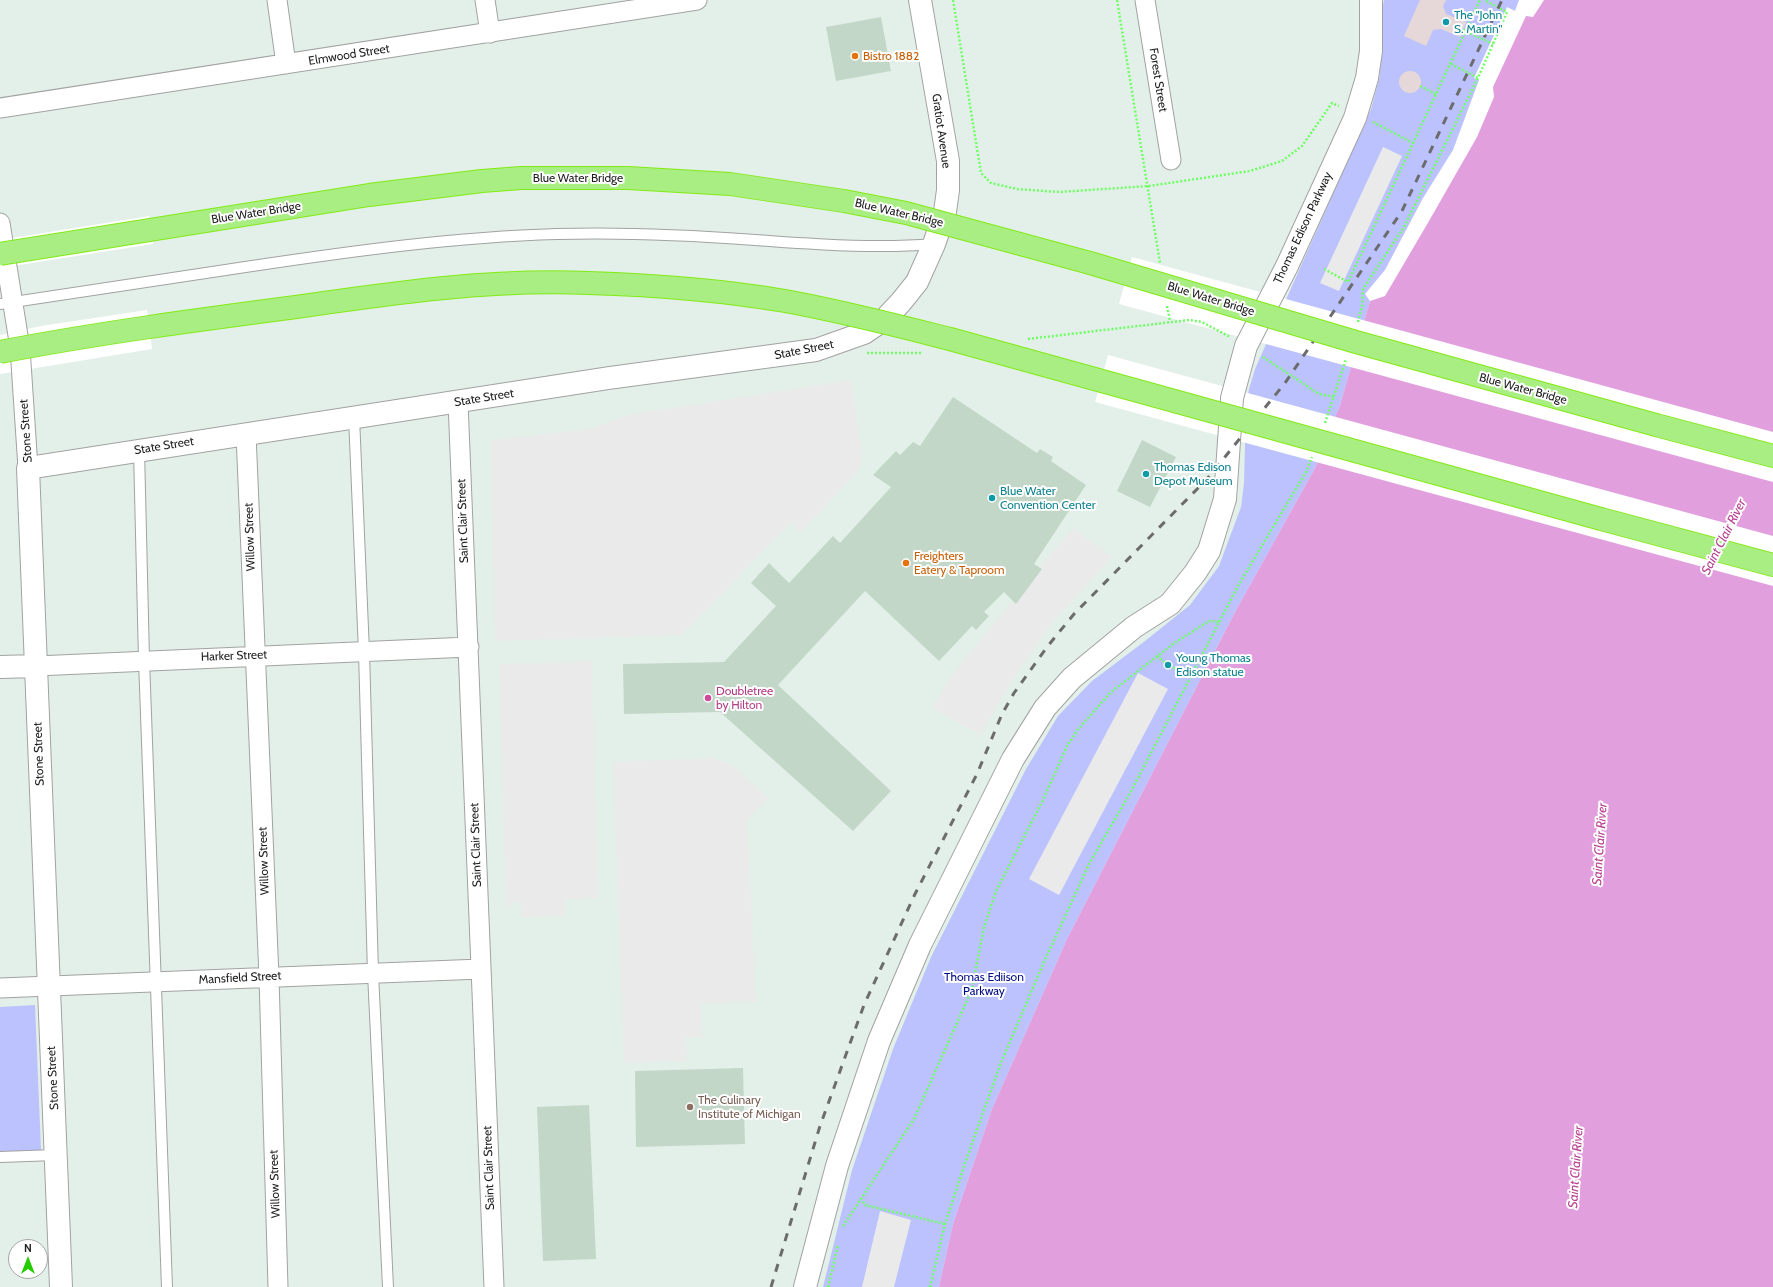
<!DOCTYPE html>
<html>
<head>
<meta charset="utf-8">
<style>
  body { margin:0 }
  #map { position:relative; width:1773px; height:1287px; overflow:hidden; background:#e3f0e9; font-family:Cabin,sans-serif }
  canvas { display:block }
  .north { position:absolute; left:8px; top:1239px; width:40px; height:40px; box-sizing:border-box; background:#fff; border:1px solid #a5a5a5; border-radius:50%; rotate:0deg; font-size:11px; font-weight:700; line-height:16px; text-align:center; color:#1e1e1e }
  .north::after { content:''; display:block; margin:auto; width:14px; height:18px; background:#23cc00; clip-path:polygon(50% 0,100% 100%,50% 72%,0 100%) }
</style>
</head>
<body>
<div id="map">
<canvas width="1773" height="1287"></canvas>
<div class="north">N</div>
</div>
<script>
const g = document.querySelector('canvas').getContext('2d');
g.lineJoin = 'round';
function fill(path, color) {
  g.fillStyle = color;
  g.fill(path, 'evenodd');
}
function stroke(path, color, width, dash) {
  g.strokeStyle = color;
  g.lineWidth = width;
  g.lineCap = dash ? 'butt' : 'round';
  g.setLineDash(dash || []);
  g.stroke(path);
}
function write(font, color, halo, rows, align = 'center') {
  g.font = font + ' Cabin,sans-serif';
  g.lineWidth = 4;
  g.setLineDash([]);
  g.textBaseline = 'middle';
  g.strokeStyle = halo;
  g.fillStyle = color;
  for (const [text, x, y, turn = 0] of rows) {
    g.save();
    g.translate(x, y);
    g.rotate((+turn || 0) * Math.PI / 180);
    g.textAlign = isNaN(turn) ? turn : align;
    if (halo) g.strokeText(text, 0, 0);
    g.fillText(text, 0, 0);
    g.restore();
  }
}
const park = new Path2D(`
  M1384 0H1527L1465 141 1370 301 1340 405 1315 468 1235 612 1067 939 992 1109 953 1224 939 1287H823L852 1170 893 1049 931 957 1026 769 1058 716 1092 681 1145 641 1190 605 1219 566 1241 507 1244 483 1246 408 1249 389 1255 369 1371 109 1380 75 1382 11Z
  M35 1005 41 1150 0 1152V1007Z`);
const parking = new Path2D(`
  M1383 147 1402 156 1339 291 1320 283Z
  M851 380 862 453 859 470 801 532 791 522 682 635 495 641 491 440 591 429 628 415Z
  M1073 528 1112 557 1056 618 1038 642 1013 679 980 735 932 707 956 670Z
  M592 661 598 898 565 899V916L521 917V903L519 901 512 903 506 909 499 664Z
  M1138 673 1168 689 1059 895 1029 879Z
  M713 758 732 765 768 798 747 821 756 1002 701 1003 702 1037H686L687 1061 624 1062 613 762Z
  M880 1211 911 1220 894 1287H862Z`);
const plaza = new Path2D(`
  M1420 0H1446L1443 6 1446 14 1466 22 1460 37 1441 29 1433 30 1426 46 1404 36Z
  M1399 82a11 11 0 1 1 22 0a11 11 0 1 1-22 0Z`);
const water = new Path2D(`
  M1527 0H1773V1287H939L953 1224 992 1109 1067 939 1235 612 1315 468 1340 405 1370 301 1379 295 1465 141Z`);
const pier = new Path2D(`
  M1519 0H1544L1533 17 1526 16 1493 87 1494 97 1477 137 1429 221 1385 296 1370 301 1365 294 1385 270 1423 198 1453 150 1479 80 1474 78 1507 7 1515 11Z
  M149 216 153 244 0 268V240Z
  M1132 257 1773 432V482L1119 304Z
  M147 310 152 349 0 374V335L41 326Z
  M1108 355 1773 536V586L1095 402Z`);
const building = new Path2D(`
  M881 17 891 71 836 81 826 27Z
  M953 397 1037 453 1040 449 1053 457 1051 461 1086 485 1034 564 1042 569 1016 604 1004 592 984 612 989 616 976 630 972 626 939 661 865 591 778 685 891 791 853 831 720 712 624 714 623 664 724 662 776 606 751 583 769 563 789 583 833 536 840 543 891 487 873 475 896 451 900 455 913 442 920 446Z
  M1142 440 1176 457 1150 507 1117 491Z
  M743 1068 745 1144 636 1147 635 1071Z
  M589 1105 596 1259 543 1261 537 1107Z`);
const path = new Path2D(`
  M953 0 981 173 991 183 1017 189 1059 192 1149 186 1250 171 1282 161 1302 146 1332 103 1339 106
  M1117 0 1160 263
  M1463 30 1493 44
  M1451 64 1478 78
  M1420 86 1436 94
  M1373 122 1413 143
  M1324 269 1348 282 1480 0
  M1167 306 1170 321
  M1358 322 1362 306 1363 289 1404 227 1478 78 1507 12 1484 0
  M1028 339 1189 320 1202 322 1230 337
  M867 353H922
  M1263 357 1319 394 1335 397
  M1325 423 1346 359
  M1157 656 1168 665 1191 676
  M861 1198 865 1205 945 1224
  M843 1226 914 1119 972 989 984 927 996 891 1042 802 1067 746 1079 728 1111 692 1173 644 1209 621 1219 622
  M828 1287 838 1245
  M930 1287 945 1224 965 1163 1000 1065 1044 962 1089 864 1129 795 1239 584 1306 472 1312 457`);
const service = new Path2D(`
  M0 304C84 292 168 279 252 266 353 251 454 237 557 234 623 232 689 235 755 240 815 244 874 249 934 244
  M354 417 364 652 373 973 388 1287
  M139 450 144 660 167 1287
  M0 1157 56 1155`);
const minor = new Path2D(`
  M277 0 286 64
  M485 0 490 33
  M1145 0 1171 160
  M0 108 697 0
  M0 223 20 348 28 468
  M458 402 494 1287
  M246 434 269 977 278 1287
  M36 666 469 647
  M0 988 481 969`);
const tertiary = new Path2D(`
  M0 667 36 666
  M61 1287 28 468 609 378 816 350 864 333 886 318 901 302 917 282 934 244 945 212 948 190V161L920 0
  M805 1287 837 1166 879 1041 920 945 1013 759 1045 708 1072 678 1134 627 1170 604 1195 573 1209 551 1225 499 1232 398 1246 346 1287 266 1355 118 1367 78 1371 51V0`);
const motorway = new Path2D(`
  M1656 425 1773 456
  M1601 519 1773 565`);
const rail = new Path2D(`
  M771 1287 820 1126 864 1005 915 894 977 774 1002 714 1014 693 1047 647 1074 614 1207 479 1285 383 1402 211 1502 0`);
const motorwayBridge = new Path2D(`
  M0 254 369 195 482 181 521 178H628L730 184 844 201 906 213 1090 263 1356 342 1656 425
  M0 352C98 333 197 320 296 307 393 293 490 279 588 283 654 285 720 290 785 301 841 311 895 325 950 339L1601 519`);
const markers = [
  [1446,22,4,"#0f9aa8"],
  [855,56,4,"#e8710a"],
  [1146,474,4,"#0f9aa8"],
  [992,498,4,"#0f9aa8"],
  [906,563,4,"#e8710a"],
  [1168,665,4,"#0f9aa8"],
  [708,698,4,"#d1479c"],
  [690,1107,4,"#8d6e63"]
];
const cultureNames = [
  ["The \"John",1454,15],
  ["S. Martin\"",1454,29],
  ["Thomas Edison",1154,467],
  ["Depot Museum",1154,481],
  ["Blue Water",1000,491],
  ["Convention Center",1000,505],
  ["Young Thomas",1176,658],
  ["Edison statue",1176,672]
];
const streetNames = [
  ["Elmwood Street",349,55,-9],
  ["Forest Street",1158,80,81],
  ["Gratiot Avenue",941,131,82],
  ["Blue Water Bridge",578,178],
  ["Blue Water Bridge",256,213,-9],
  ["Blue Water Bridge",899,213,13],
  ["Thomas Edison Parkway",1303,228,-65],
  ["Blue Water Bridge",1211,299,17],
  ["State Street",804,350,-11],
  ["Blue Water Bridge",1523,389,15],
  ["State Street",484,398,-9],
  ["Stone Street",26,431,-94],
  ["State Street",164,446,-9],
  ["Saint Clair Street",463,521,-92],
  ["Willow Street",250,537,-92],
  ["Harker Street",234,656,-2],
  ["Stone Street",39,754,-92],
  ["Saint Clair Street",476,845,-92],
  ["Willow Street",264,861,-92],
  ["Mansfield Street",240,978,-3],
  ["Stone Street",53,1078,-93],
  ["Saint Clair Street",489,1168,-92],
  ["Willow Street",275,1184,-92]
];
const foodNames = [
  ["Bistro 1882",863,56],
  ["Freighters",914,556],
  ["Eatery & Taproom",914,570]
];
const hotelNames = [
  ["Doubletree",716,691],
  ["by Hilton",716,705]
];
const parkNames = [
  ["Thomas Ediison",984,977],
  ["Parkway",984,991]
];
const educationNames = [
  ["The Culinary",698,1100],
  ["Institute of Michigan",698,1114]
];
const waterNames = [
  ["Saint Clair River",1724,537,-63],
  ["Saint Clair River",1600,844,-86],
  ["Saint Clair River",1576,1167,-86]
];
fill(park, '#bbc2fe');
fill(parking, '#eaeaea');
fill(plaza, '#e6d7d9');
fill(water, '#e29fde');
fill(pier, '#fff');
fill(building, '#c3d7c8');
stroke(service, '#a2a2a2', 12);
stroke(minor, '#a2a2a2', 21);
stroke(tertiary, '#a2a2a2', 24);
stroke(motorway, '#82ea14', 24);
stroke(path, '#6fff65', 2.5, [2, 2]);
stroke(service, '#fff', 10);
stroke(minor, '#fff', 19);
stroke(tertiary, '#fff', 22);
stroke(motorway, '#a9ee83', 22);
stroke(rail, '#6c6c6c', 3, [8, 8]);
stroke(motorwayBridge, '#82ea14', 24, []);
stroke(motorwayBridge, '#a9ee83', 22);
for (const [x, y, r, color] of markers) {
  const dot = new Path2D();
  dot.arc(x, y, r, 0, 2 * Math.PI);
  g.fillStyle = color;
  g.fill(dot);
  stroke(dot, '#fff', 1.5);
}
write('12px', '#0d838f', '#fff', cultureNames, 'left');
write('12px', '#1e1e1e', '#fff', streetNames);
write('12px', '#c56008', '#fff', foodNames, 'left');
write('12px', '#b23c85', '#fff', hotelNames, 'left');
write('12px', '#020d86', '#fff', parkNames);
write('12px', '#785e54', '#fff', educationNames, 'left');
write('italic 13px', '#b64290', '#fff', waterNames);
</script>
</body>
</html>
